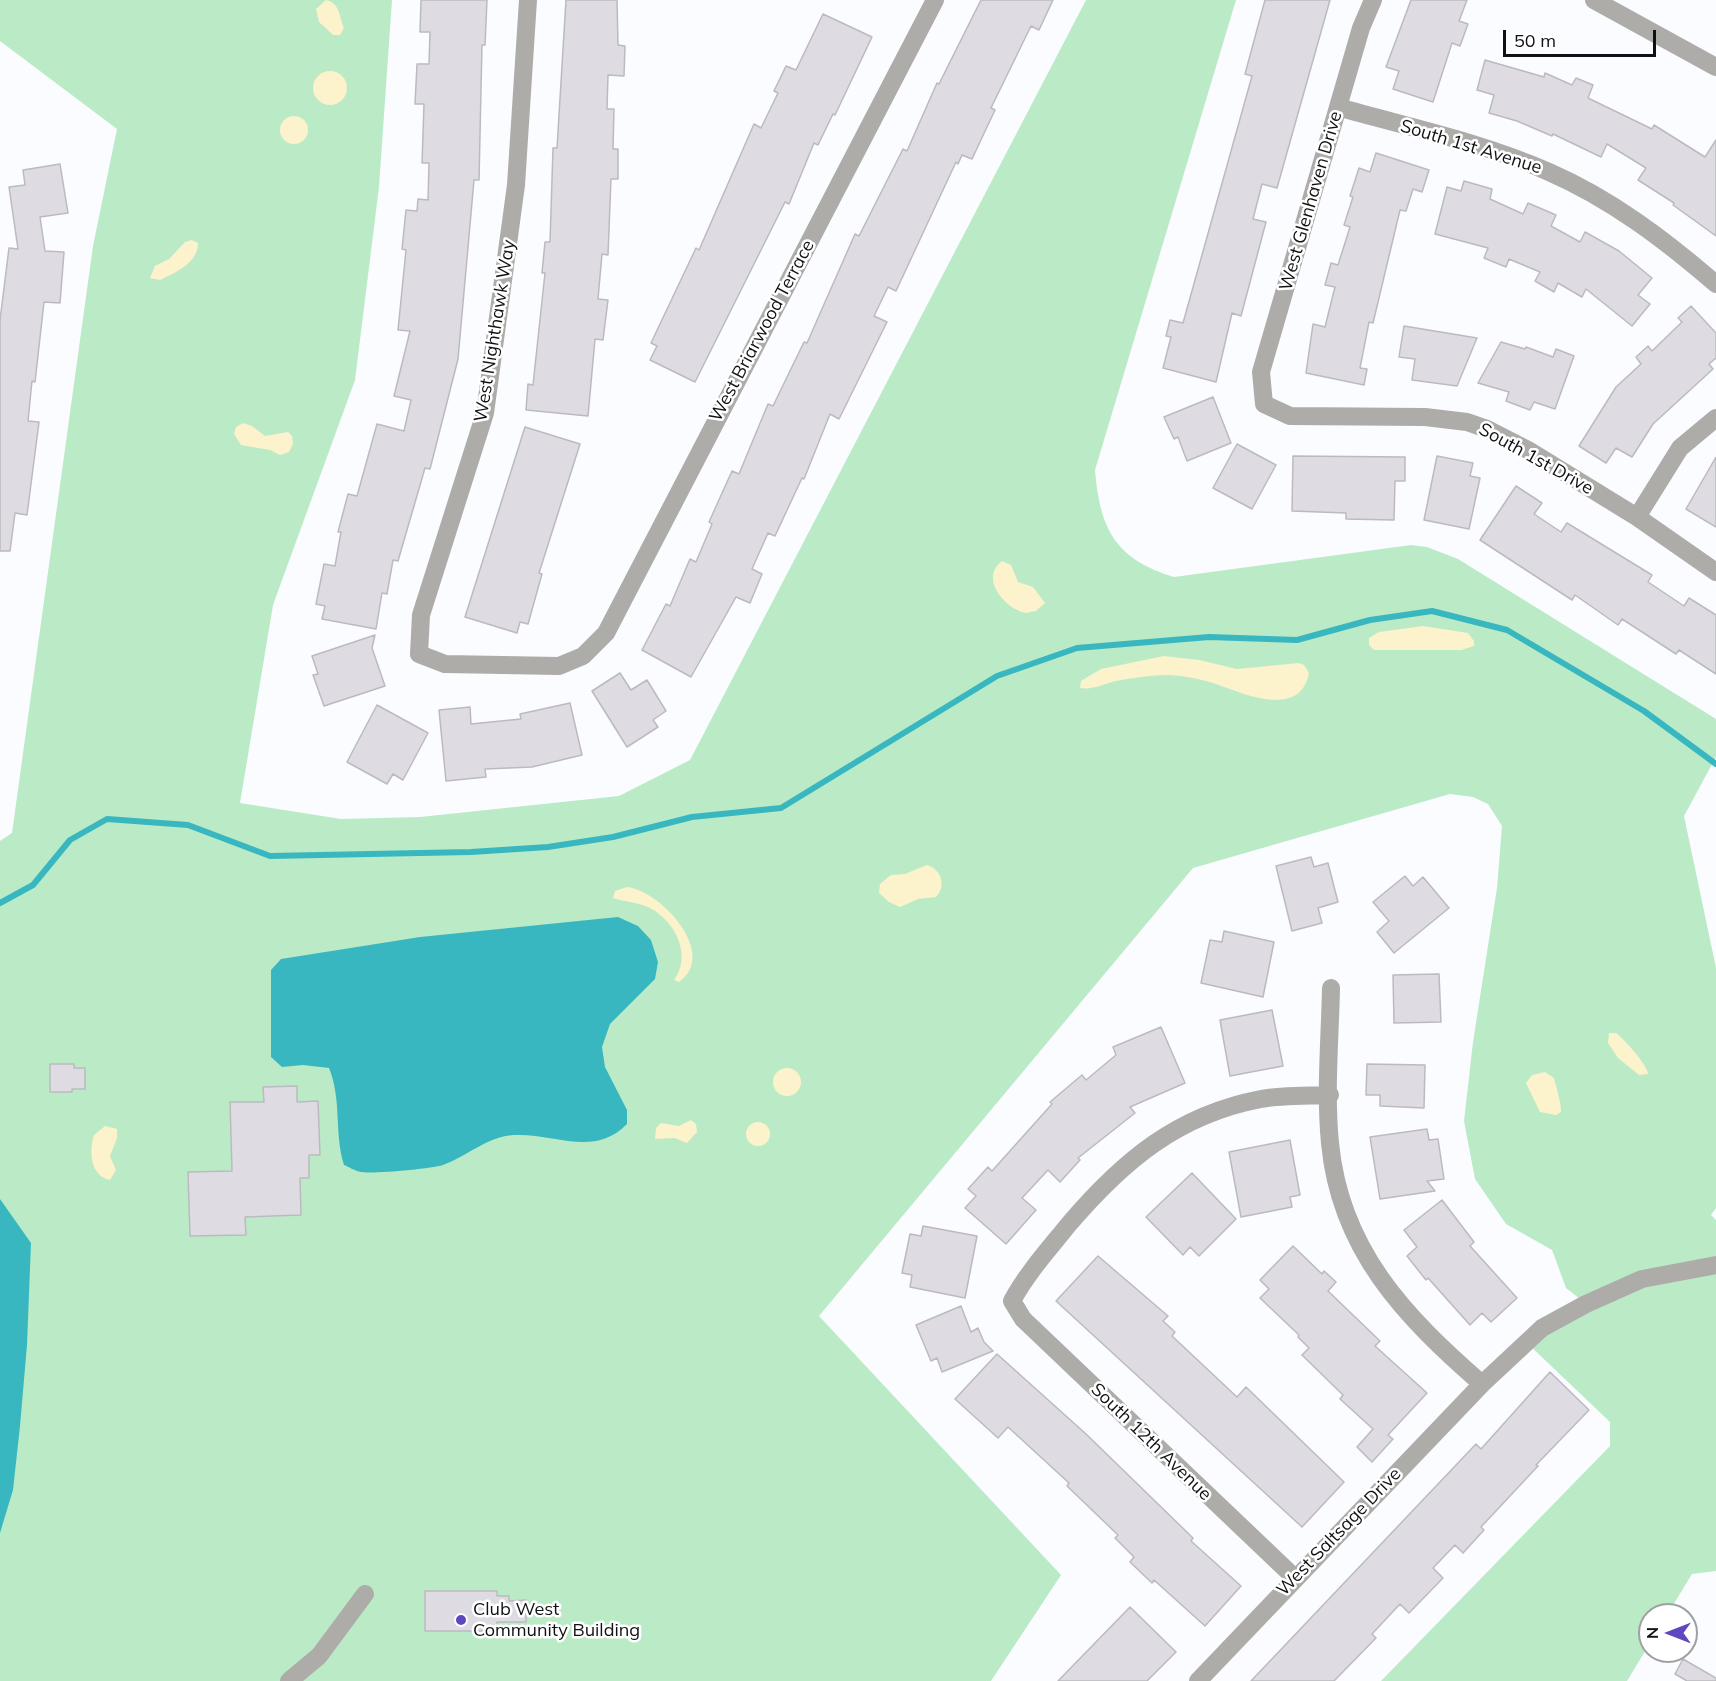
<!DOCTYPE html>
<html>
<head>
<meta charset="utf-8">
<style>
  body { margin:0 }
  #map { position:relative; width:1716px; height:1681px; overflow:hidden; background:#fafcff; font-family:Mulish,sans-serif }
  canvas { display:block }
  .north { position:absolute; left:1638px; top:1603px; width:60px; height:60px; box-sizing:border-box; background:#fff; border:2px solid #9fa0a1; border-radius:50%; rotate:270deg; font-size:16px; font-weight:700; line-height:24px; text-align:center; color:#101113 }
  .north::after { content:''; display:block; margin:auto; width:21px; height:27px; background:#6047bf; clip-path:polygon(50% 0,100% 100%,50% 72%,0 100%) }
  .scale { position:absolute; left:1503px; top:30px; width:153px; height:27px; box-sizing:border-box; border:3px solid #101113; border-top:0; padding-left:8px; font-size:18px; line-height:21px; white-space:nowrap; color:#101113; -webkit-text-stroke:4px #fff; paint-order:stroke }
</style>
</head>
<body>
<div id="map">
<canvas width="1716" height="1681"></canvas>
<div class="north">N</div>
<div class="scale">50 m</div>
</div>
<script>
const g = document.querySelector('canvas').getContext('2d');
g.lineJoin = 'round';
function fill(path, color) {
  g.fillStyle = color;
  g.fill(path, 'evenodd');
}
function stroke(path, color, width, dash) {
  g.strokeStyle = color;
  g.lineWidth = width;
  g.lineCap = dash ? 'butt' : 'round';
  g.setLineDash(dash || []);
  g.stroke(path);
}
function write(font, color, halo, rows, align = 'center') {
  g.font = font + ' Mulish,sans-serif';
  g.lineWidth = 5;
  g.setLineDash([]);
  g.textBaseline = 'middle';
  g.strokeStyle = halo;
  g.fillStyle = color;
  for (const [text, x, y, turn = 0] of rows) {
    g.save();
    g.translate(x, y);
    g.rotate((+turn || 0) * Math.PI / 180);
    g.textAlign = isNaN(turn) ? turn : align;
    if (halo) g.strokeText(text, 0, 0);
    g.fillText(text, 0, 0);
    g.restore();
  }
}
const green = new Path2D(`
  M0 0H392L379 187 355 380 273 605 240 803 341 819 420 817 619 796 690 760 1086 0H1236L1095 470C1100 529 1115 559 1174 577L1411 545 1427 547 1458 559 1716 719V757L1684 816 1716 968V1208L1711 1215 1716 1220V1571L1692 1574 1667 1615H1650V1643L1627 1681H1381L1610 1446V1422L1526 1342 1585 1303 1566 1288 1552 1250 1506 1224 1475 1179 1464 1121 1473 1042 1497 888 1502 826 1488 804 1473 797 1450 794 1193 868 819 1316 1061 1575 991 1681H0V841L12 833 93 246 117 129 0 41Z`);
const sand = new Path2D(`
  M326 0C340 3 339 16 344 28L340 35H333L319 22 316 9Z
  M313 88a17 17 0 1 1 34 0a17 17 0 1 1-34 0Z
  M280 130a14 14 0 1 1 28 0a14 14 0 1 1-28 0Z
  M192 240 198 243C199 262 175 273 160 280L150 278 155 266 169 259 185 242Z
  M243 423 252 426 265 436 288 432 292 436 293 444 289 452 280 455 270 450 241 445 234 434 236 427Z
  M1002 561 1011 565 1018 582 1033 587 1045 603 1036 611 1026 613C1005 609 979 578 1002 561Z
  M1423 626 1468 633 1474 641V646L1461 650H1374L1369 645V638L1379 632Z
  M1164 656 1199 660 1237 669 1299 663 1304 665 1309 673C1300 721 1240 692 1213 683 1199 679 1182 675 1167 675 1150 675 1133 678 1116 681 1103 684 1094 690 1080 688L1081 681 1101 669Z
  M927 865C941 869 947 886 936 897L918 899 900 907 889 902 879 893 880 884 891 875 905 874Z
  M627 887C662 891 719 955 679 982L674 980C692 956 676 922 650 908 638 902 625 902 613 898L615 891Z
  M1609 1033H1616C1624 1039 1647 1064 1648 1074L1639 1075 1618 1058 1608 1043Z
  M773 1082a14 14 0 1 1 28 0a14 14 0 1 1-28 0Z
  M1545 1072 1554 1078C1556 1086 1562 1106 1561 1112L1556 1115 1540 1112 1526 1083 1532 1075Z
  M691 1120 696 1124 697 1132 687 1143 675 1138 655 1139 656 1128 661 1123 679 1126Z
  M746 1134a12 12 0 1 1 24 0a12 12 0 1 1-24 0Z
  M105 1126 117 1129V1138L110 1156 116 1170 110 1180C90 1176 89 1151 94 1135Z`);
const water = new Path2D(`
  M618 917 638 926 651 940 658 962 655 979 610 1024 602 1047 605 1067 627 1110V1124C594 1158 555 1133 514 1135 488 1136 466 1157 443 1165 430 1169 373 1174 361 1172 355 1171 349 1167 344 1165 334 1133 342 1100 329 1068L303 1065 282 1067 271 1057V970L281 959 420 937Z
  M0 1199 31 1243 27 1345 20 1426 13 1490 0 1533Z`);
const stream = new Path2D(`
  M0 903 33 885 70 840 107 819 188 825 270 856 471 852 548 847 613 837 692 817 781 808 997 676 1077 648 1209 637 1297 640 1370 620 1432 611 1507 630 1644 711 1716 764`);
const building = new Path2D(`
  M421 0H487L485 45H482L479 180H474L458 359 430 469 425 468 398 561 393 560 387 594 382 593 376 629 322 619 325 606 316 604 324 564 335 566 341 532H338L348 494 357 496 377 424 404 431 411 400 394 396 410 331 398 330 406 250 402 249 406 210 417 211 418 199 428 200 429 163H422L424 104H415L417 64H429L430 32H420Z
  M566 0H617L618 45 625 46 624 76 608 75 607 109H614L613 149H618V179H611L608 255 602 254 598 299 608 300 603 340 595 339 588 416 526 410 528 384 533 385 545 273H542L545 242H550L553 148H557Z
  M981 0H1053L1039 30 1031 26 991 108 995 110 972 159 962 155 958 164 956 162 896 291 888 287 874 316 887 322 839 419 830 414 804 479 802 478 775 536 768 533 752 569 762 574 750 603 736 597 691 677 642 650 666 604 670 606 690 559 696 562 712 524 709 522 732 471 739 474 768 404 773 406 804 342 807 343 855 234 859 236 903 149 907 151 937 83 939 84Z
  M1265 0H1330L1277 188 1262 184 1253 219 1266 222 1241 316 1232 313 1216 382 1163 368 1171 337 1166 336 1170 320 1183 323 1252 76 1245 74Z
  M1411 0H1467L1459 21 1468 24 1460 46 1452 43 1433 102 1393 89 1399 71 1386 67Z
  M823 14 872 37 835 115 833 114 818 145 814 143 789 204 785 202 695 382 650 360 657 346 651 343 696 248 699 250 754 124 761 128 778 93 774 91 786 66 796 70Z
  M1485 60 1544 77 1545 73 1572 85 1576 78 1593 85 1588 98 1652 129 1654 125 1705 157 1716 140V236L1673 205 1674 203 1638 180 1646 168 1607 144 1601 157 1553 134 1552 136 1517 121 1489 113 1494 95 1477 90Z
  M1376 153 1429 170 1422 192 1413 189 1406 211 1400 210 1373 323 1369 322 1360 368 1367 369 1364 385 1306 373 1313 324 1325 327 1335 287 1325 285 1331 263 1338 265 1350 227 1344 225 1353 197 1350 196 1359 168 1370 172Z
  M60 164 68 213 40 217 45 251 64 252 60 303 44 302 35 382 32 381 28 421 39 422 27 515 15 513 10 551H0V320L9 248 18 249 9 187 25 185 23 170Z
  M1464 181 1492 189 1490 199 1523 214 1528 203 1556 215 1551 226 1580 242 1585 232 1619 251 1652 278 1638 295 1650 304 1632 326 1586 289 1582 297 1558 283 1554 292 1535 281 1540 272 1509 259 1506 267 1484 258 1488 248 1435 234 1447 187 1461 191Z
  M1691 306 1716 333V358L1709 364 1713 369 1653 424 1632 457 1616 448 1606 463 1579 446 1616 387 1641 364 1636 357 1648 346 1652 351 1682 322 1678 318Z
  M1404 326 1477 338 1457 386 1412 380 1415 359 1399 357Z
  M1501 342 1525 349 1526 347 1553 357 1556 349 1574 356 1555 409 1534 402 1530 410 1506 401 1509 392 1478 383Z
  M1213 397 1231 443 1187 461 1178 437 1174 439 1164 417Z
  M525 427 580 444 539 573 542 574 528 624 520 622 517 633 465 617Z
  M1237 444 1276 465 1252 509 1213 488Z
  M1293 456 1405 457V481H1395L1394 520 1346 519V513L1292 511Z
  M1437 456 1473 463 1470 476 1480 478 1469 529 1424 520Z
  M1716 457V527L1686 509Z
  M1516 486 1542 503 1534 514 1561 532 1567 523 1652 575 1648 582 1684 606 1689 598 1716 615V674L1679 650 1676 654 1622 619 1618 625 1575 595 1572 600 1480 540Z
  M375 635 372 648 385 686 324 706 313 675 318 674 312 656Z
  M620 673 631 690 647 680 666 711 653 720 658 727 627 747 592 691Z
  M570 703 582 755 532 767 485 769 486 777 446 781 439 710 470 707 471 724 521 719 520 714Z
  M377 705 428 733 403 780 393 774 387 784 347 762Z
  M1311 857 1314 867 1328 863 1338 902 1318 908 1322 923 1292 931 1276 866Z
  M1405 876 1413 886 1423 877 1449 908 1394 953 1377 932 1389 921 1373 902Z
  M1224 931 1274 942 1263 997 1201 983 1210 940 1222 942Z
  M1439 974 1441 1022 1394 1023 1393 975Z
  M1272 1010 1283 1066 1230 1076 1220 1020Z
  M1161 1027 1185 1083 1130 1107 1135 1113 1078 1158 1080 1160 1060 1182 1048 1170 1022 1198 1036 1210 1006 1244 965 1208 976 1196 968 1189 988 1167 992 1171 1052 1104 1050 1102 1082 1075 1086 1080 1116 1055 1113 1047Z
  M50 1064H74V1068H85V1089H72V1092H50Z
  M1367 1064 1425 1065 1424 1108 1380 1106V1095H1366Z
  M297 1086V1102L318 1101 320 1155H309V1178H300L301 1215 245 1217 246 1235 190 1236 188 1172 232 1171 230 1102H264L263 1087Z
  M1427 1129 1429 1140 1438 1139 1444 1179 1427 1181 1435 1191 1380 1199 1370 1137Z
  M1290 1140 1300 1195 1290 1197 1292 1207 1241 1217 1229 1152Z
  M1192 1173 1236 1219 1199 1256 1190 1247 1183 1255 1146 1217Z
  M1442 1200 1474 1242 1470 1246 1517 1298 1491 1322 1482 1313 1470 1325 1428 1278 1426 1280 1407 1256 1417 1247 1404 1230Z
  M923 1226 977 1236 965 1298 910 1287 912 1275 902 1273 910 1234 921 1236Z
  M1293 1246 1322 1274 1324 1271 1336 1282 1328 1291 1380 1341 1375 1346 1427 1393 1388 1435 1393 1439 1372 1462 1357 1447 1373 1429 1340 1399 1343 1395 1302 1355 1309 1348 1298 1337 1299 1335 1260 1298 1269 1289 1260 1280Z
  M1098 1256 1168 1316 1163 1321 1175 1332 1172 1336 1237 1397 1246 1387 1344 1482 1302 1527 1056 1301Z
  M961 1306 971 1332 978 1328 984 1342 993 1351 942 1372 937 1358 931 1361 916 1325Z
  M997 1354 1086 1434 1193 1538 1191 1541 1241 1586 1205 1626 1154 1580 1152 1583 1130 1562 1134 1557 1115 1538 1118 1535 1067 1486 1069 1483 1008 1427 998 1438 955 1399Z
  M1550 1372 1589 1410 1536 1465 1538 1466 1481 1527 1484 1530 1463 1553 1455 1545 1433 1568 1443 1578 1409 1613 1400 1604 1372 1634 1376 1638 1334 1681H1251L1476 1444 1481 1449Z
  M425 1591H497V1596H509V1601L526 1600V1622H497V1631H425Z
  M1130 1607 1176 1652 1147 1681H1058Z
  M1683 1659 1716 1678V1681H1687L1675 1674Z`);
const minor = new Path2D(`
  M528 0 516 185 485 413 421 615 419 654 445 664 559 666 583 656 606 633 935 0
  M1373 0 1361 28 1261 372 1264 404 1290 416 1425 417 1467 422 1487 429 1528 450 1637 517 1716 572
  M1338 107C1408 127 1482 142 1549 172 1611 199 1665 240 1716 284
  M1637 517 1680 448 1716 418
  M1331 988C1330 1039 1325 1092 1330 1143 1340 1250 1405 1317 1482 1384
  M1295 1578 1023 1319 1012 1301C1027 1273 1049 1249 1069 1224 1123 1161 1177 1115 1261 1099 1283 1095 1307 1096 1330 1095
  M289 1681 319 1656 365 1594
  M1198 1681 1482 1384 1542 1328 1586 1304 1642 1279 1716 1265`);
const tertiary = new Path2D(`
  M1594 0 1716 67`);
const markers = [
  [461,1620,6,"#6047bf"]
];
const streetNames = [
  ["South 1st Avenue",1471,147,17],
  ["West Glenhaven Drive",1311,201,-74],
  ["West Nighthawk Way",495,331,-81],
  ["West Briarwood Terrace",762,331,-62],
  ["South 1st Drive",1536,459,29],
  ["South 12th Avenue",1151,1442,44],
  ["West Saltsage Drive",1339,1532,-46]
];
const poiNames = [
  ["Club West",473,1610],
  ["Community Building",473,1631]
];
fill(green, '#bbebc6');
fill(sand, '#fcf2cc');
fill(water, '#39b7c0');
stroke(stream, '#39b7c0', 6);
fill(building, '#dedce2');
stroke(building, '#bcbac0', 1.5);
stroke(minor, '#adaca9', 18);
stroke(tertiary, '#adaca9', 18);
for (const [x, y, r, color] of markers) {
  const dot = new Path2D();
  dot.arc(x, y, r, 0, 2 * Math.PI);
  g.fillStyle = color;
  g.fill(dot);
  stroke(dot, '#fff', 2);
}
write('18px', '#101113', '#fff', streetNames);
write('18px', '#101113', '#fff', poiNames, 'left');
</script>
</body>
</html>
